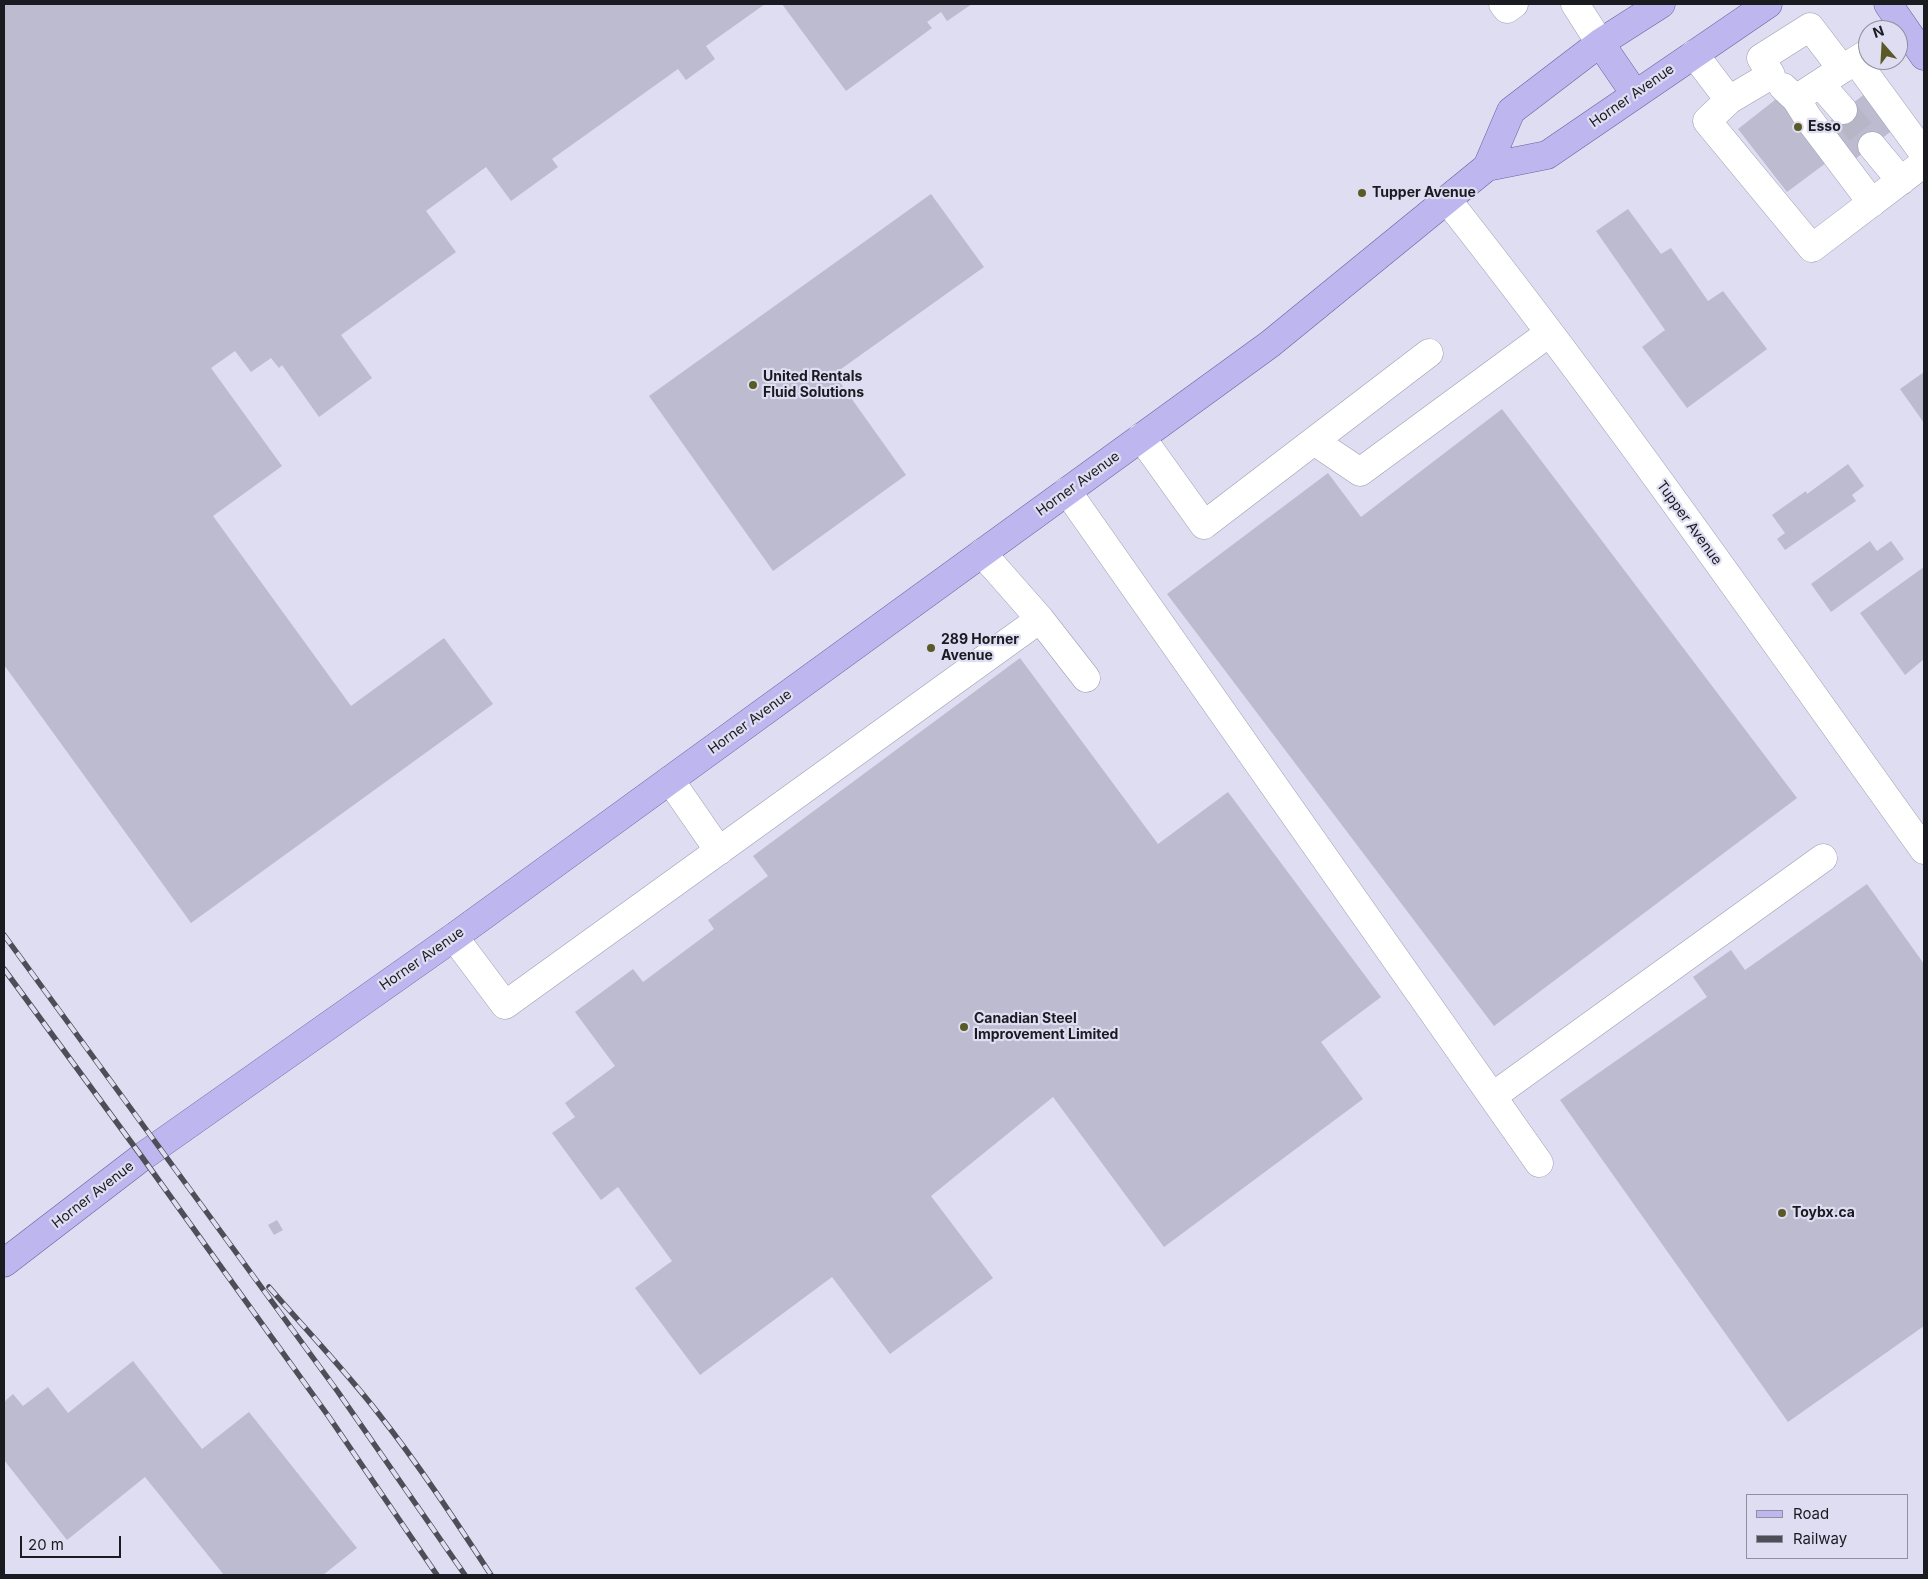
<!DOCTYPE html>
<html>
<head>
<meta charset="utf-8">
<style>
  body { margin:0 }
  #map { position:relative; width:1928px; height:1579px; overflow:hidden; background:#deddf1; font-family:Inter,sans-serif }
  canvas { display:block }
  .frame { position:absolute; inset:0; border:5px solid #1a1a21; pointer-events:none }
  .legend { position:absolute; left:1746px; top:1494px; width:162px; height:65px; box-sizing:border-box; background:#deddf1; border:1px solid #908f9e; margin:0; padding:6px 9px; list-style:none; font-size:15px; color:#1a1a21 }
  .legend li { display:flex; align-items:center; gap:10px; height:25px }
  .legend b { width:25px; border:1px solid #908f9e }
  .north { position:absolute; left:1858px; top:20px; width:50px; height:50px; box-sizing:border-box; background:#deddf1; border:1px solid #908f9e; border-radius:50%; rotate:341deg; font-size:14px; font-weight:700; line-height:20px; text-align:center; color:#1a1a21 }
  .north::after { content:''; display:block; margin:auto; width:18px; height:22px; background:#5a5a27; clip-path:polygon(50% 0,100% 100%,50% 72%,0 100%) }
  .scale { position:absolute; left:20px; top:1536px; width:101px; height:22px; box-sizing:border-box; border:2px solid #1a1a21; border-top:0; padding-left:6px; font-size:15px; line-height:18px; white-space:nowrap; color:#1a1a21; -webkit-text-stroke:4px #deddf1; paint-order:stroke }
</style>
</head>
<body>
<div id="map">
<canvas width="1928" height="1579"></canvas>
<div class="frame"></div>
<ul class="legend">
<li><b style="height:6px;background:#beb6ef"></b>Road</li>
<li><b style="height:6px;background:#4e4e58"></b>Railway</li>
</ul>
<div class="north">N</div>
<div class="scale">20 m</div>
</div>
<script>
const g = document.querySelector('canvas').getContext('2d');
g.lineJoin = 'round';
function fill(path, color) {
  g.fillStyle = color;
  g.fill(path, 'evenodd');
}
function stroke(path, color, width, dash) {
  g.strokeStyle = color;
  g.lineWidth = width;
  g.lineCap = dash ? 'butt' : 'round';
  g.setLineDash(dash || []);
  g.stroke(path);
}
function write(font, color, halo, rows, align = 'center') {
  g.font = font + ' Inter,sans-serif';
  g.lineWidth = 4.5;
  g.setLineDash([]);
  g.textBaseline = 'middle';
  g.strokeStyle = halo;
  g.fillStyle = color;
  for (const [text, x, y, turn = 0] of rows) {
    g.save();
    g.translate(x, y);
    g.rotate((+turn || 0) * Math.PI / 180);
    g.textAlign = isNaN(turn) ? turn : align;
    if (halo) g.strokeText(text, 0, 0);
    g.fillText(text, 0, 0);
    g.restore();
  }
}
const building = new Path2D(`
  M4 4H765L706 46 715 59 686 80 678 69 552 159 558 167 511 201 486 167 426 211 456 252 341 335 372 378 319 417 282 365 279 368 271 358 251 372 235 351 211 368 282 466 213 516 351 706 444 638 493 704 191 923 4 665Z
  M782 4H972L947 21 941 12 927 22 932 28 846 91Z
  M1866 93 1894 129 1850 163 1822 127Z
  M1780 96 1830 160 1787 192 1738 129Z
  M931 194 984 267 834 374 906 475 773 571 649 396Z
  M1628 209 1661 254 1671 248 1708 301 1723 291 1767 349 1687 408 1642 347 1665 330 1596 231Z
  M1924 372V423L1900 389Z
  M1502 409 1797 798 1494 1026 1167 594 1328 473 1361 517Z
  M1848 464 1864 486 1852 495 1856 501 1785 550 1777 539 1785 533 1772 515 1806 491 1807 494Z
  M1870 541 1877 551 1891 541 1904 559 1831 612 1811 584Z
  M1924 567V659L1905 675 1860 613Z
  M1020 658 1158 844 1228 792 1381 997 1321 1042 1363 1099 1164 1247 1053 1097 931 1196 993 1278 890 1354 832 1277 700 1375 635 1288 672 1261 618 1187 601 1200 552 1133 575 1117 565 1103 615 1066 575 1012 633 969 643 982 714 929 708 920 768 876 753 856Z
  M1867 884 1924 964V1326L1788 1422 1560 1100 1707 997 1693 977 1731 950 1745 970Z
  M277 1220 283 1230 274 1235 268 1225Z
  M133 1361 202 1449 249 1412 357 1548 323 1575H224L145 1477 67 1540 4 1460V1402L13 1394 23 1406 48 1387 68 1413Z`);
const minorTunnel = new Path2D(`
  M1843 110 1872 146`);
const minor = new Path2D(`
  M1503 4 1507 9 1514 4
  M1575 4 1600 43
  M1694 54 1729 100 1707 121 1812 248 1924 163
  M1856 61 1924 154
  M1820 84 1843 110
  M1783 87 1796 99 1842 69
  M1796 99 1808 118 1872 203
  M1729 100 1771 75 1761 58 1810 27 1842 69 1868 53
  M1872 146 1901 181
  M1448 201C1614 411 1767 632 1924 850
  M1141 437 1204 525 1429 353
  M1314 441 1360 472 1549 333
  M1067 491 1539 1163
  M982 553 1040 619 1086 678
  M670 780 719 851
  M454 937 505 1005 1040 619
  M1493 1096 1823 858`);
const major = new Path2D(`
  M1888 4 1924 56
  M1600 43 1635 94
  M1487 167 1547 155 1768 4
  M4 1263 142 1157 454 937 1270 344 1487 167 1511 111 1600 43 1661 4`);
const rail = new Path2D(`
  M4 935 338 1392 465 1575
  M4 969 142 1157 329 1417 437 1575
  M269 1287C305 1329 344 1369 378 1413 419 1465 455 1520 491 1575`);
const markers = [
  [1798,127,5,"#5a5a27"],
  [1362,193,5,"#5a5a27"],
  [753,385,5,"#5a5a27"],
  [931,648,5,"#5a5a27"],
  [964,1027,5,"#5a5a27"],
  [1782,1213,5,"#5a5a27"]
];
const streetNames = [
  ["Horner Avenue",1632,96,-35],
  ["Horner Avenue",1078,484,-36],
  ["Tupper Avenue",1689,523,54],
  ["Horner Avenue",750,722,-36],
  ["Horner Avenue",422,959,-35],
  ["Horner Avenue",93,1195,-38]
];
const poiNames = [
  ["Esso",1808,127],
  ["Tupper Avenue",1372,193],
  ["United Rentals",763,377],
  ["Fluid Solutions",763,393],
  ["289 Horner",941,640],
  ["Avenue",941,656],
  ["Canadian Steel",974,1019],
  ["Improvement Limited",974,1035],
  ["Toybx.ca",1792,1213]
];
fill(building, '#bcbbcf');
stroke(minorTunnel, '#b7b6c7', 28, [28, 14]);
stroke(minor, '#9e9db1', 29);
stroke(major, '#6960a0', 29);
stroke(minor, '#fff', 28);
stroke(major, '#beb6ef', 28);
stroke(rail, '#4e4e58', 5.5);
stroke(rail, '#deddf1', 4, [11]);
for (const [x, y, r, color] of markers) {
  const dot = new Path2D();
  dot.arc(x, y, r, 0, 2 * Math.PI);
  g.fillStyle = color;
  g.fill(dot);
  stroke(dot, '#deddf1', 2);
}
write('14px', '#1a1a21', '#deddf1', streetNames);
write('bold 14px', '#1a1a21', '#deddf1', poiNames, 'left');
</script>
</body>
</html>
